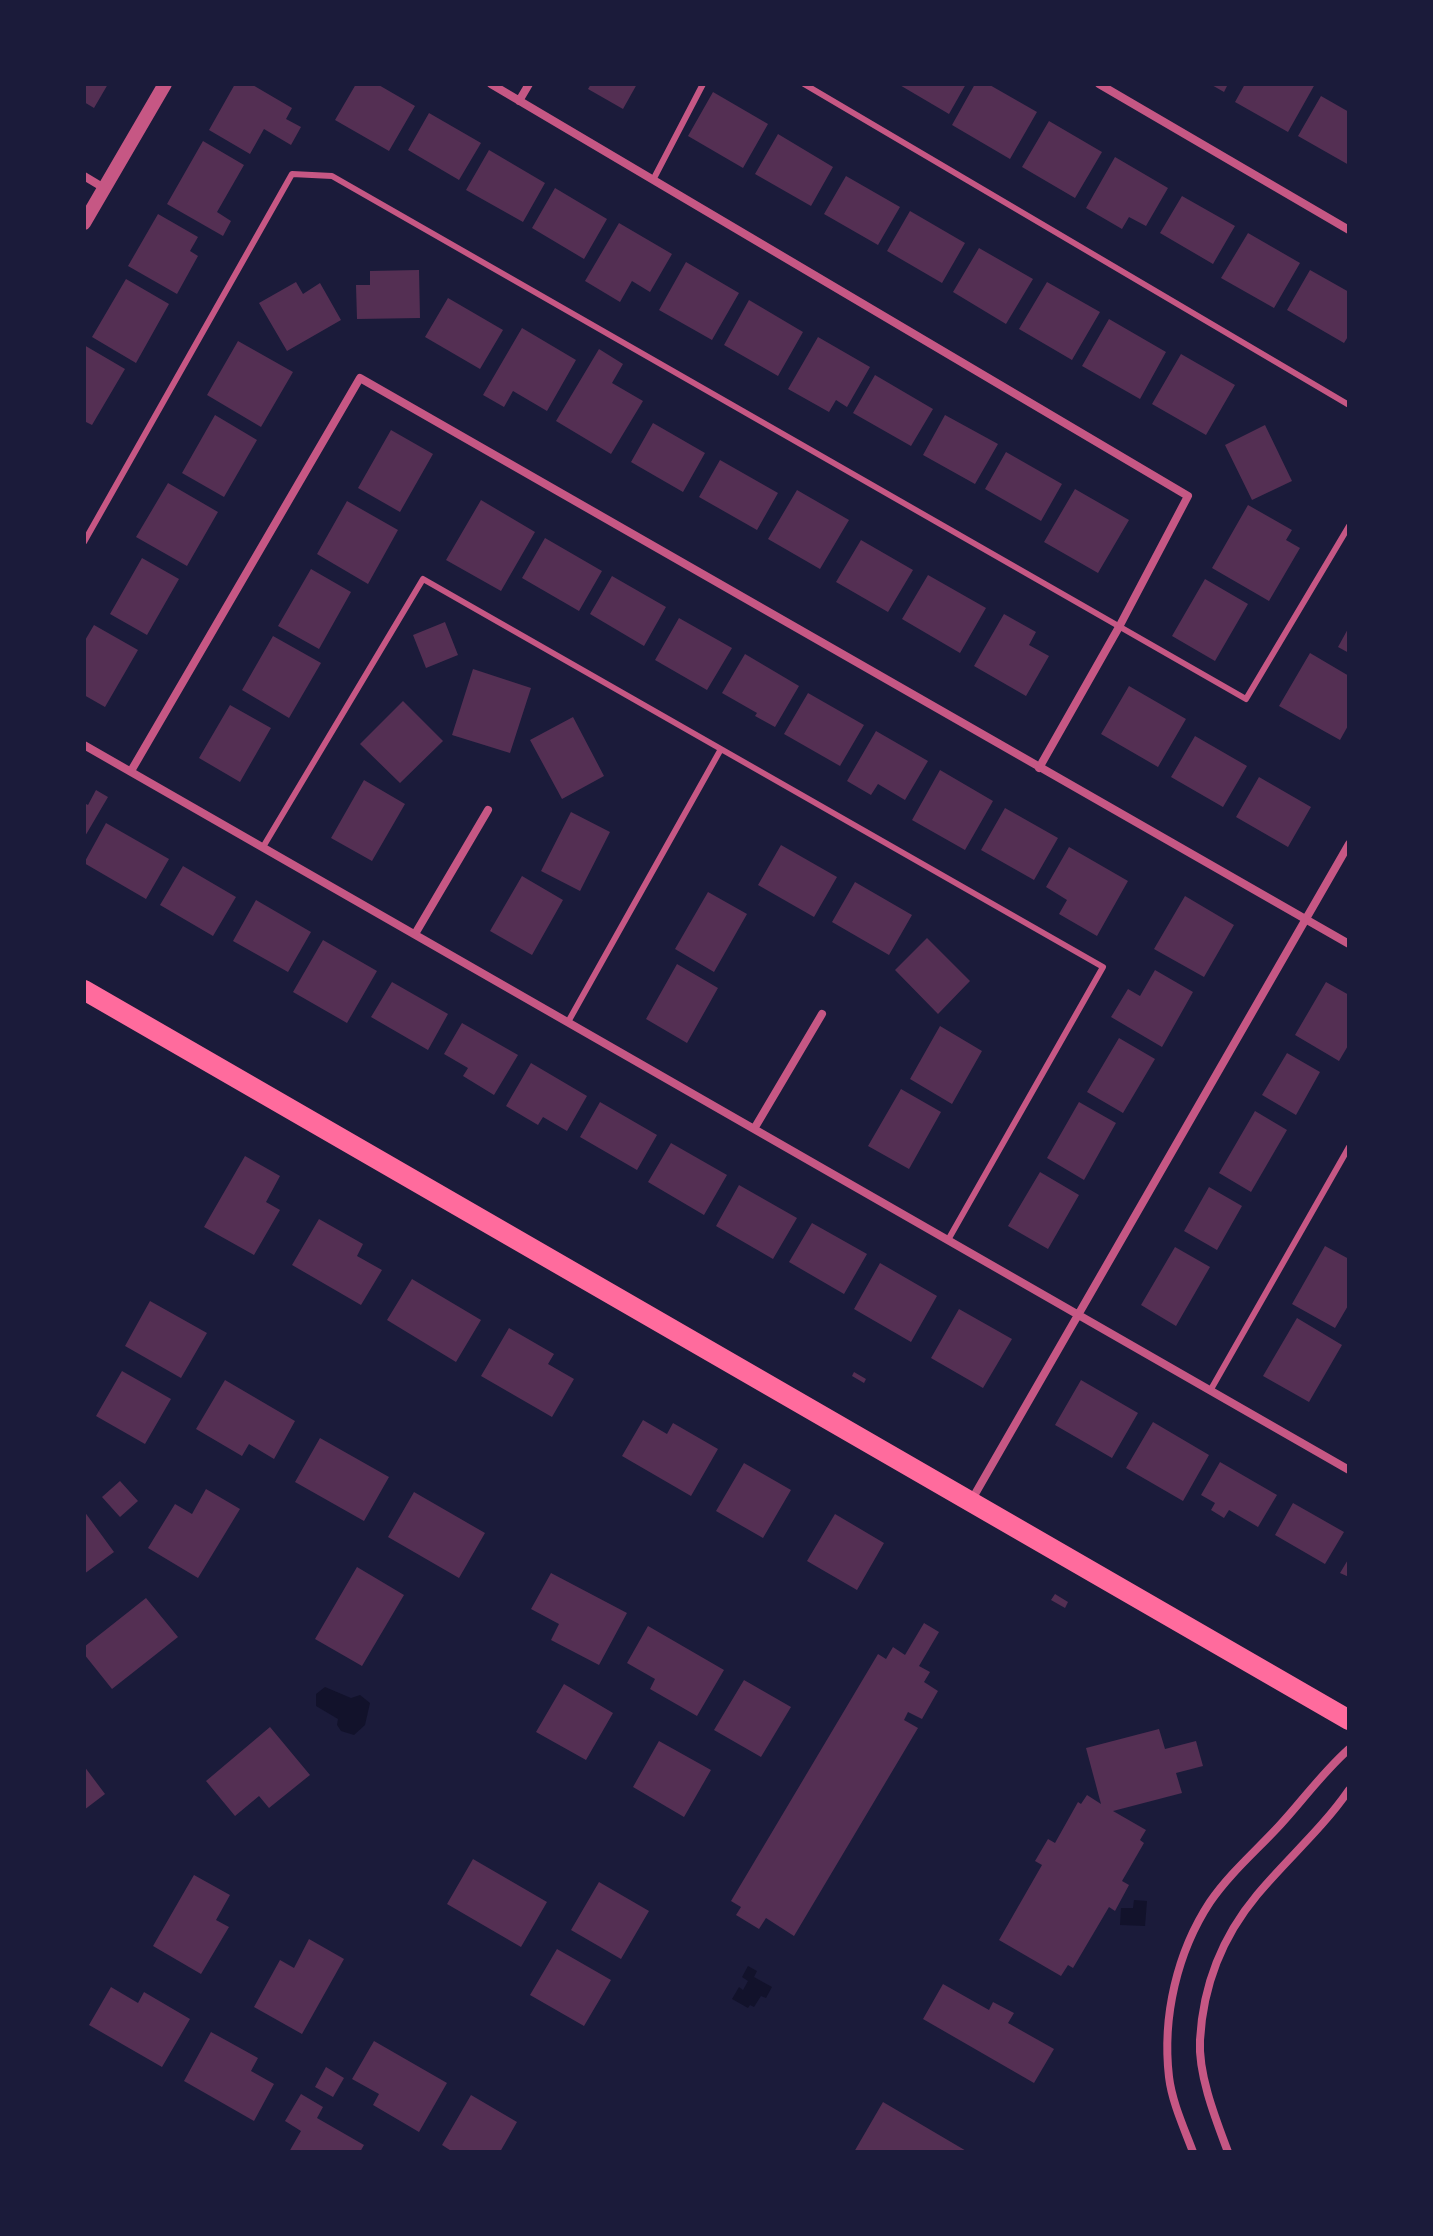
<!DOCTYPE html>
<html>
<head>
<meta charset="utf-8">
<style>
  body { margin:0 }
  #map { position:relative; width:1433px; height:2236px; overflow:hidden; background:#1b1b3a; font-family:"Nunito Sans",sans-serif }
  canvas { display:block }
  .frame { position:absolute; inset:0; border:86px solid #1b1b3a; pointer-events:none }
</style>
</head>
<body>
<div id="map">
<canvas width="1433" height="2236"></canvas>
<div class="frame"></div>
</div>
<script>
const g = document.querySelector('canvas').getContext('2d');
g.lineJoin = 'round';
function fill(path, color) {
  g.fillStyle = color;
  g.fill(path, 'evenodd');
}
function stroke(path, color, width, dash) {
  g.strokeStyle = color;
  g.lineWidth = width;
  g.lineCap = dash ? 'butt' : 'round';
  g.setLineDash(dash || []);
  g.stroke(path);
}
const water = new Path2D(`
  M325 1687 351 1698 360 1695 370 1703 365 1725 354 1735 341 1731 337 1725 338 1719 316 1706V1694Z
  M1134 1900 1147 1901 1145 1926 1120 1925 1121 1908H1133Z
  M748 1966 757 1971 754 1977 772 1987 766 1998 761 1996 754 2007 750 2005 748 2008 732 1999 739 1987 743 1990 748 1981 742 1977Z`);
const building = new Path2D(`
  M84 84H108L94 108 84 102Z
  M235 84H251L292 108 286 119 301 127 291 145 264 129 250 154 209 130Z
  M356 84H377L415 106 389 151 335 120Z
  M591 84H637L623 109 588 89Z
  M898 84H966L949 114Z
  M975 84H988L1037 112 1010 159 952 125Z
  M1210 84H1228L1224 92Z
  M1245 84H1315L1288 132 1235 102Z
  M713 92 768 124 743 168 688 136Z
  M1321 96 1349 112V165L1298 136Z
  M429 113 481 143 459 180 408 150Z
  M1049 121 1102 152 1075 198 1022 167Z
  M778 134 833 167 811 206 755 174Z
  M203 141 244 165 217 212 231 221 223 236 167 204Z
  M489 150 545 183 523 222 466 190Z
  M1115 157 1168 188 1146 226 1129 217 1122 229 1086 208Z
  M846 176 900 207 878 245 824 214Z
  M555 188 607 219 584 259 532 228Z
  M1182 196 1235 226 1213 264 1160 233Z
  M910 211 965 243 942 283 887 251Z
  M158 214 198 237 190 251 198 256 177 294 128 266Z
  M619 223 672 254 650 292 632 281 620 302 585 281Z
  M1248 233 1300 263 1274 308 1221 278Z
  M979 248 1033 279 1006 324 953 292Z
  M686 262 739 293 712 340 659 310Z
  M419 270 420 318 357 319 356 285H370V271Z
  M1310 270 1349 292V335L1344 343 1287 310Z
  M126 279 169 304 136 363 92 337Z
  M296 282 303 294 320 283 341 320 287 351 259 303Z
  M1047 282 1100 312 1072 360 1019 329Z
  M448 298 503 330 480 369 425 337Z
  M749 300 803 332 778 376 724 345Z
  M1109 319 1166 352 1140 399 1082 366Z
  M522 328 576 360 547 411 513 391 504 407 483 395Z
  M818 337 870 367 847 407 836 400 829 412 788 389Z
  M238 341 293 372 261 427 207 395Z
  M84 345 125 369 92 425 84 421Z
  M599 349 623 364 612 383 643 401 611 454 556 421Z
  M1181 354 1235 385 1206 435 1152 404Z
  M875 375 933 409 911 446 853 413Z
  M215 415 257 440 224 497 182 473Z
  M945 415 998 444 975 484 923 455Z
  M653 423 705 453 683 492 631 462Z
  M1265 425 1292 481 1252 500 1225 445Z
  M391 430 433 454 400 512 358 488Z
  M1006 452 1062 484 1041 521 985 489Z
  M720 460 778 493 757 530 699 497Z
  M168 483 218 512 187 566 136 537Z
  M1075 489 1129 520 1098 573 1044 542Z
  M797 490 849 520 820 569 768 539Z
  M481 500 535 532 501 591 446 560Z
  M347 501 398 530 368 584 317 554Z
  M1248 505 1292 530 1286 540 1300 548 1269 601 1212 568Z
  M545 538 602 571 579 611 522 578Z
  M861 540 913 570 888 612 836 582Z
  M142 558 179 579 147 635 110 614Z
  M311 569 351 592 319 649 278 626Z
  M928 575 986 608 960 653 902 619Z
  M612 576 666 607 644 646 590 614Z
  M1205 579 1248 604 1215 661 1172 636Z
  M1004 614 1036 632 1029 645 1049 656 1026 696 974 666Z
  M679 618 732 648 707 690 655 660Z
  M445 622 458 655 426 668 413 635Z
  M94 625 138 650 105 707 84 695V642Z
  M1349 627V653L1338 647Z
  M273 636 321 663 289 718 242 690Z
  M1310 653 1349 676V724L1340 740 1279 706Z
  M745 654 799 686 775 727 755 716 757 713 722 693Z
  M473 669 531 688 510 753 452 735Z
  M1129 686 1186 719 1158 767 1101 734Z
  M808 693 864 725 840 766 784 734Z
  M403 701 443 741 400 783 360 744Z
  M230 705 271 728 240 782 199 758Z
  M573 717 604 776 562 799 530 740Z
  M876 731 928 761 905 800 878 784 871 795 847 781Z
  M1195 736 1247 766 1223 807 1171 777Z
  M940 770 993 801 965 850 912 820Z
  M1259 777 1311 807 1288 847 1236 817Z
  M364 780 405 804 372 861 331 838Z
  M96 790 108 797 84 838V803L88 805Z
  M1005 808 1058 838 1034 880 981 850Z
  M571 812 610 832 580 891 541 871Z
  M106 823 169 859 146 899 84 863Z
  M781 845 837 877 814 917 758 885Z
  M1069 847 1128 881 1097 936 1059 914 1067 900 1046 887Z
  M183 866 236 897 213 936 160 905Z
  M522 876 563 900 532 955 490 931Z
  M855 882 912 915 889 955 832 922Z
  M708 892 747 914 714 972 675 949Z
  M1185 896 1234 925 1204 977 1154 949Z
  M256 900 311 932 288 972 233 941Z
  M927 938 970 981 938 1014 895 970Z
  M323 940 377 971 347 1023 293 992Z
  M677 964 718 988 687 1043 646 1019Z
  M1155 970 1193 992 1162 1047 1111 1017 1128 989 1140 996Z
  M392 982 448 1014 428 1050 371 1017Z
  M1326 982 1349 995V1044L1339 1061 1295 1035Z
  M462 1023 518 1055 494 1095 463 1076 468 1068 444 1054Z
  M940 1026 982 1051 952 1104 910 1079Z
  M1119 1038 1155 1059 1123 1113 1087 1092Z
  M1287 1053 1320 1072 1296 1115 1262 1095Z
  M531 1063 587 1096 567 1131 543 1117 538 1125 506 1106Z
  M901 1089 941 1112 909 1169 868 1146Z
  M600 1102 657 1135 637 1170 580 1137Z
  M1079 1102 1116 1123 1084 1180 1047 1158Z
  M1255 1111 1287 1130 1251 1192 1219 1173Z
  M671 1143 727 1175 704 1215 648 1182Z
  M245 1156 280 1176 266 1202 280 1210 254 1255 204 1227Z
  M1040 1172 1079 1195 1048 1249 1008 1226Z
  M739 1185 797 1218 773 1259 716 1226Z
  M1209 1187 1242 1206 1217 1250 1184 1231Z
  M319 1219 363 1244 357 1256 382 1270 361 1305 292 1265Z
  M812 1223 867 1254 844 1294 789 1262Z
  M1325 1246 1349 1259V1304L1335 1328 1292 1304Z
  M1175 1247 1210 1267 1176 1326 1141 1305Z
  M880 1263 937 1296 911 1342 854 1309Z
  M412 1279 481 1320 456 1362 387 1320Z
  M150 1301 207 1333 181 1378 125 1346Z
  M959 1309 1012 1339 983 1388 931 1358Z
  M1297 1318 1342 1345 1309 1402 1263 1376Z
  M509 1328 554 1354 548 1364 574 1379 552 1417 481 1376Z
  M122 1371 171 1399 145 1444 96 1416Z
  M854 1372 866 1379 864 1383 852 1376Z
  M225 1380 295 1421 274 1459 249 1444 242 1456 196 1429Z
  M1081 1380 1138 1413 1112 1458 1055 1425Z
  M643 1420 667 1434 673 1423 718 1449 691 1496 622 1456Z
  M1153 1422 1209 1455 1183 1501 1126 1468Z
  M320 1438 389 1477 364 1521 295 1482Z
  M1220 1462 1277 1495 1258 1527 1229 1510 1224 1518 1211 1510 1215 1503 1201 1495Z
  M744 1463 791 1490 763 1538 716 1511Z
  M120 1481 138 1501 120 1517 102 1497Z
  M206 1489 240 1509 198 1578 148 1548 175 1504 192 1514Z
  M414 1492 485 1533 459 1578 388 1537Z
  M1293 1503 1344 1532 1325 1564 1275 1535Z
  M84 1511 114 1552 84 1574Z
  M835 1514 884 1543 857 1590 807 1561Z
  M1349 1558V1577L1340 1573Z
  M357 1567 404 1595 362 1666 315 1639Z
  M551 1573 627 1613 599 1665 551 1640 559 1624 531 1609Z
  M1055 1594 1068 1602 1065 1608 1051 1600Z
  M146 1598 178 1637 112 1689 84 1654V1647Z
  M924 1623 939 1632 919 1666 930 1672 924 1682 938 1691 922 1719 908 1712 904 1720 918 1728 794 1936 766 1918 759 1929 736 1915 741 1907 731 1901 878 1654 886 1659 893 1647 905 1655Z
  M648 1626 724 1670 697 1716 650 1689 655 1679 627 1663Z
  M744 1680 791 1707 761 1757 714 1730Z
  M564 1684 613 1713 586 1760 536 1732Z
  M270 1727 310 1775 269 1808 259 1796 235 1816 206 1781Z
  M1159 1729 1165 1749 1196 1741 1203 1766 1176 1773 1182 1793 1113 1811 1146 1830 1140 1840 1144 1843 1122 1881 1129 1885 1115 1911 1109 1907 1073 1968 1068 1965 1061 1976 999 1940 1042 1865 1035 1861 1048 1839 1055 1843 1078 1802 1081 1804 1087 1795 1101 1804 1086 1748Z
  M659 1741 711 1770 684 1817 633 1787Z
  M84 1766 105 1794 84 1810Z
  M473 1859 547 1902 521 1947 447 1904Z
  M194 1875 230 1895 216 1920 229 1927 201 1974 153 1946Z
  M599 1882 649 1911 621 1959 571 1930Z
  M309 1939 344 1959 302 2034 254 2007 280 1960 294 1968Z
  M557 1949 611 1980 584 2026 530 1995Z
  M943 1984 989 2010 993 2002 1014 2013 1008 2023 1054 2049 1034 2083 923 2019Z
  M111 1987 138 2003 144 1992 190 2019 162 2067 89 2025Z
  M211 2032 258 2058 251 2071 274 2084 254 2121 184 2081Z
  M374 2041 447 2083 419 2132 373 2105 379 2094 352 2079Z
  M326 2067 344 2078 333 2097 315 2087Z
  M301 2094 323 2107 317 2118 364 2145 360 2152H289L301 2131 285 2121Z
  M471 2095 517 2122 500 2152H453L442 2145Z
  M883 2102 968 2152H854Z`);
const service = new Path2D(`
  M804 84 1349 405
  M653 180 703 84
  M84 542 292 174 332 176 1246 699 1349 526
  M263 847 423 579 1103 967 948 1240
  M568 1022 721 749
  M1210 1391 1349 1147`);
const minor = new Path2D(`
  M491 84 1188 496 1119 627 1039 768
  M1099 84 1349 230
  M519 101 529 84
  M84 176 104 188
  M84 745 1349 1470
  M131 771 360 378 1349 944
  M415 934 488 810
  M754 1129 822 1014
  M971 1501 1349 844
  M1193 2152C1184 2128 1172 2102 1169 2077 1162 2017 1177 1952 1210 1902 1230 1873 1256 1851 1280 1825 1303 1800 1323 1772 1349 1749
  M1228 2152C1216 2120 1198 2075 1200 2040 1203 1985 1222 1937 1257 1895 1287 1859 1322 1829 1349 1790`);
const tertiary = new Path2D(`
  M84 223 165 84`);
const primary = new Path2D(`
  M84 990 1349 1720`);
fill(water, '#12122b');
fill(building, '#542f53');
stroke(service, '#c65784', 6);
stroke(minor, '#c65784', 8);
stroke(tertiary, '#c65784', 14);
stroke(primary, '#ff6b9d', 20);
</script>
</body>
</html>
